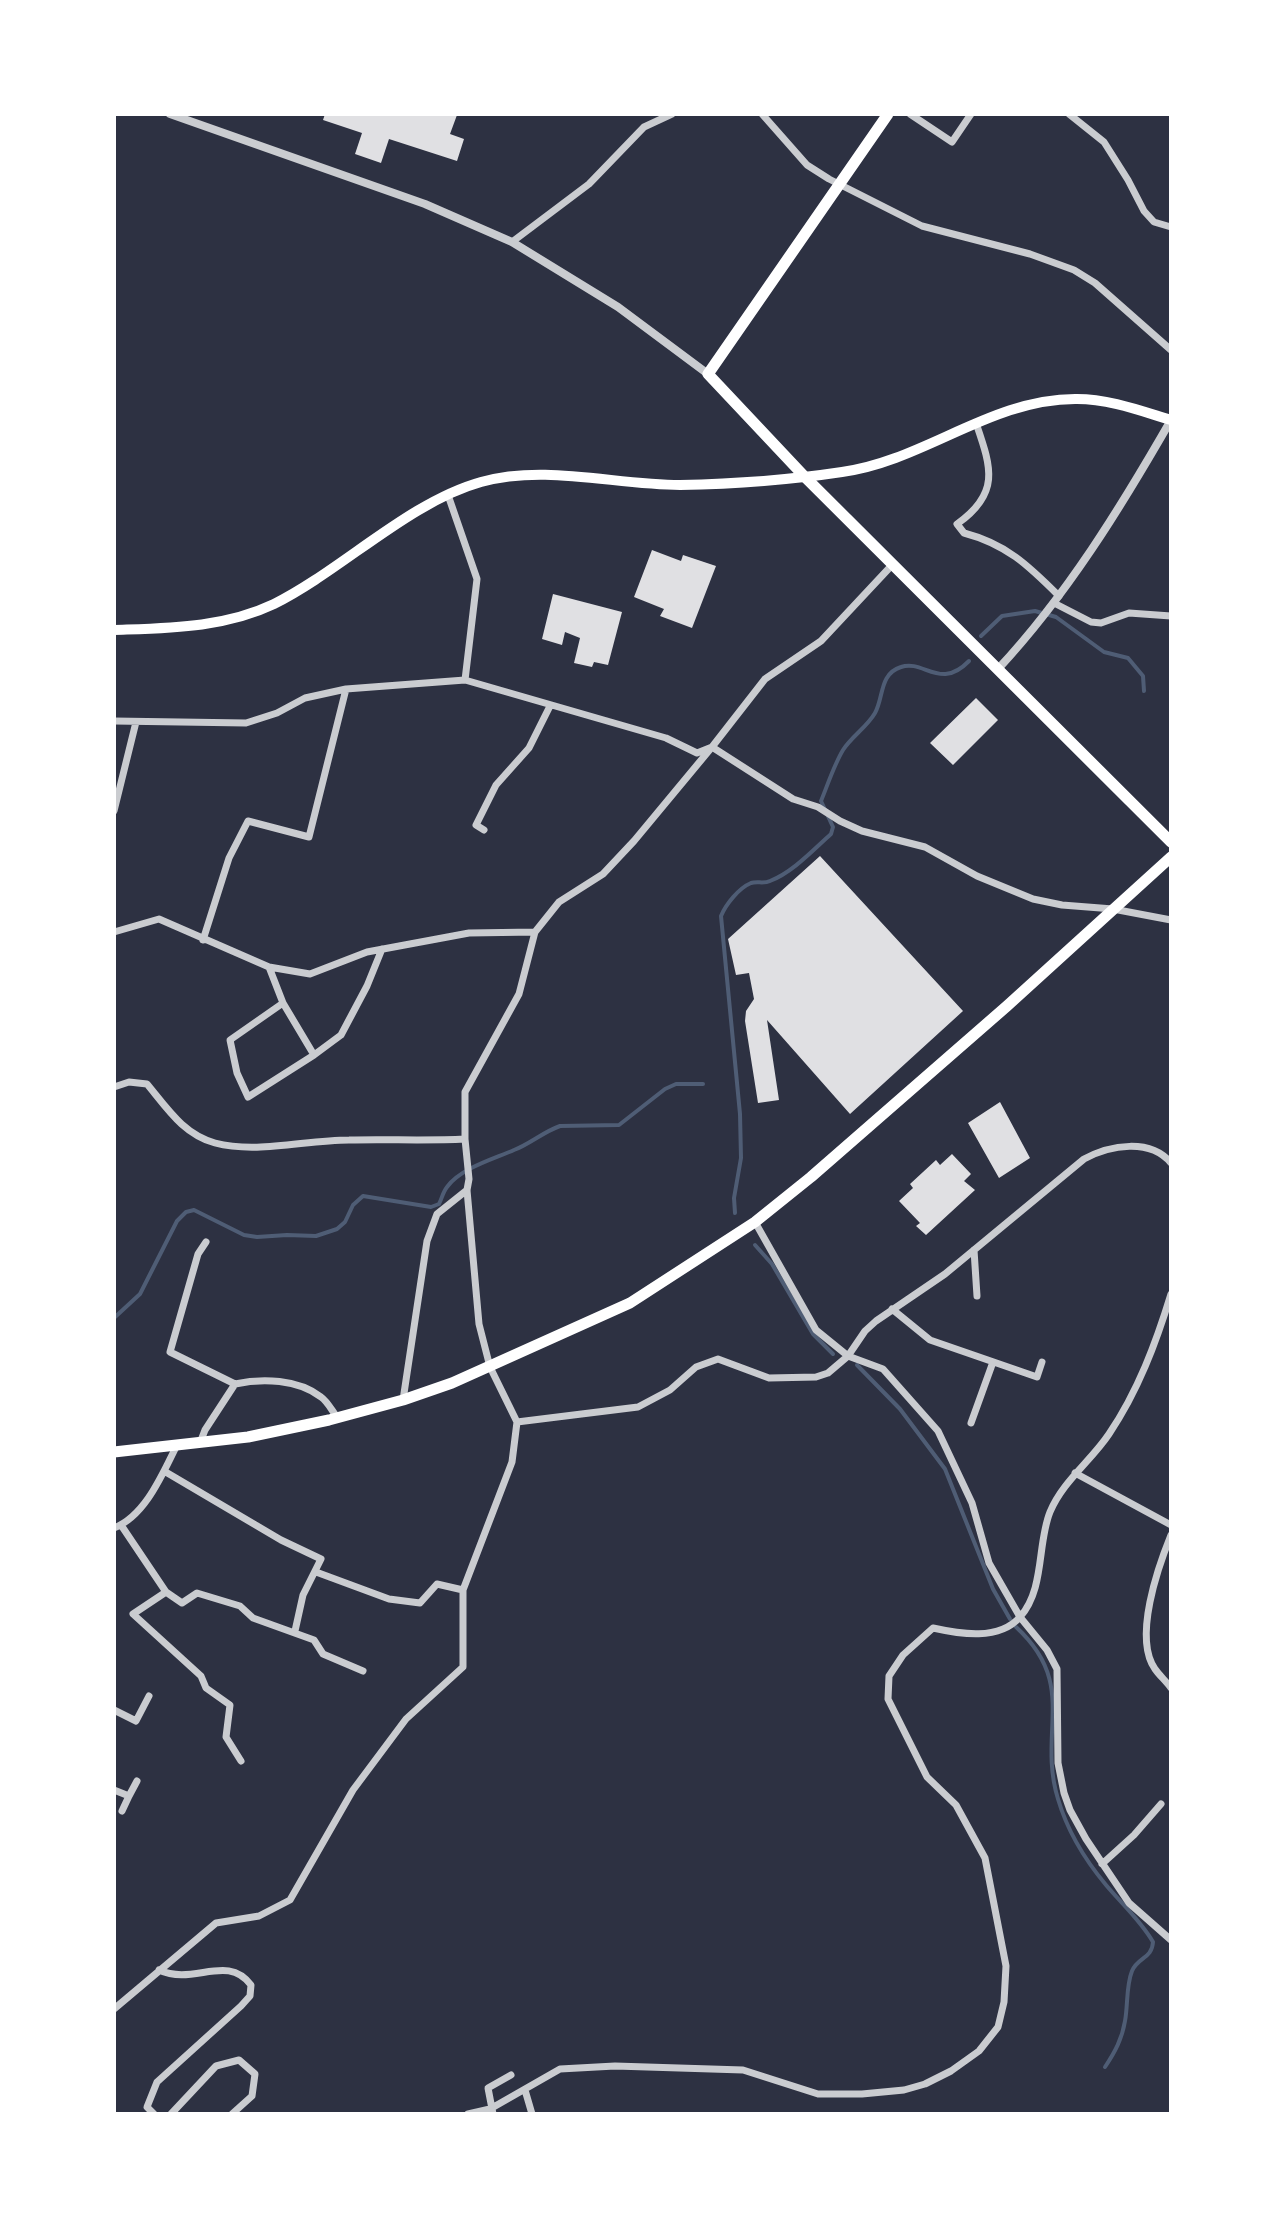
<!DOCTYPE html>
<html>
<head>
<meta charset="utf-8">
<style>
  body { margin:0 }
  #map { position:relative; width:1285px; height:2228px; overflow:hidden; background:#2d3142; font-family:"Golos Text",sans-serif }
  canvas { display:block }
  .frame { position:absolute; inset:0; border:116px solid #fff; pointer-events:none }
</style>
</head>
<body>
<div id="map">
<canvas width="1285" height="2228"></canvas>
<div class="frame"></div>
</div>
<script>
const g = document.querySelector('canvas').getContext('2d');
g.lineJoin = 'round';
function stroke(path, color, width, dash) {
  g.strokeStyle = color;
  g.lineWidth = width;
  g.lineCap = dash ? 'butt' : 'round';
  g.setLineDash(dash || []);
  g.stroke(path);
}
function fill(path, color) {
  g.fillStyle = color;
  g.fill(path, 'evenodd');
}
const stream = new Path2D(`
  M981 636 1002 616 1035 611 1056 617 1104 652 1128 658 1143 676 1144 691
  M735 1213 734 1198 741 1158 740 1114 721 916C726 904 739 888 751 883 757 881 764 884 770 881 793 872 813 850 831 834L833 827 821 801C828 784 834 765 843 750 852 736 867 727 875 713 884 697 879 674 901 667 924 659 940 691 969 661
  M755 1245 772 1264 813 1334 833 1354
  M114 1318 140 1294 177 1221 186 1212 194 1210 244 1235 257 1237 287 1235 316 1236 337 1229 345 1222 353 1205 363 1196 431 1207 439 1204C442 1198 443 1192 447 1187 461 1168 494 1159 514 1150 530 1144 543 1132 560 1126L619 1125 665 1089 676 1084H703
  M857 1365 900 1409 945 1469 993 1589 1010 1619
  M1016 1627C1079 1685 1037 1731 1058 1799 1067 1830 1086 1861 1106 1885 1122 1904 1141 1921 1153 1942 1152 1959 1138 1957 1132 1971 1126 1986 1128 2005 1125 2021 1122 2039 1115 2052 1105 2067`);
const building = new Path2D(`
  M325 114H453L457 115 450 134 464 139 457 161 389 139 381 163 355 154 362 133 323 120Z
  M652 550 681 561 683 555 716 566 692 628 660 616 664 609 634 597Z
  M553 594 622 612 608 665 594 662 592 667 574 663 580 638 565 632 562 645 542 639Z
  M976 698 998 720 953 765 930 743Z
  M820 856 963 1011 850 1114 767 1020 779 1100 758 1103 745 1021 746 1011 754 999 749 973 736 975 728 939Z
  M1000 1102 1030 1158 999 1178 968 1123Z
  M952 1154 971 1174 964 1181 975 1190 926 1235 916 1226 920 1223 899 1201 913 1188 910 1184 936 1160 940 1165Z`);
const minor = new Path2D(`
  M762 114 807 165 829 179 922 226 1030 254 1074 270 1095 283 1171 350
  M910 114 952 142 971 114
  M1069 114 1104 142 1128 180 1144 211 1154 222 1171 227
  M512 242 589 184 644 127 672 114
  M976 423C991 467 1001 493 957 524L964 533C1006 544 1028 565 1059 596
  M448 495 477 579 465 680
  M1054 603 1091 622 1101 623 1129 613 1171 616
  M114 721 246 723 277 713 305 698 346 689 465 680 666 738 697 753 712 747 793 799 818 807 840 821 862 831 925 847 977 876 1033 899 1062 905 1113 909 1171 920
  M114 811 136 722
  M484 830 476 825 496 785 529 748 550 706
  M114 932 159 919 269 967 310 974 367 952 469 933 535 932
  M203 940 229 858 248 821 309 837 346 689
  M269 967 283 1003 314 1055 341 1035 367 986 382 949
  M283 1003 230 1040 237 1073 248 1097 314 1055
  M114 1087 129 1082 147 1084C167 1108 183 1134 215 1143 257 1154 305 1140 349 1140 387 1139 426 1141 465 1139
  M755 1222 816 1330 848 1356 883 1369 938 1431 972 1503 989 1563 1020 1617 1047 1650 1057 1669 1058 1763 1064 1793 1070 1810 1086 1839 1129 1903 1171 1940
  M974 1250 977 1296
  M892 1309 930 1340 1037 1377 1042 1362
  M235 1384C262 1378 298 1379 321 1397 328 1402 332 1411 337 1417
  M403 1400 427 1241 437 1214 467 1190
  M517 1422 638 1407 670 1390 696 1367 718 1359 769 1378 816 1377 828 1373 848 1356 865 1331 876 1321 945 1274 1084 1159C1110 1145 1150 1138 1171 1163
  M971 1423 993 1362
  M200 1443 205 1430 235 1384 170 1352 198 1254 206 1242
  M164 1471 281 1540 321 1559 303 1595 295 1631
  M1075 1473 1171 1525
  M121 1525 166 1592 133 1614 201 1676 206 1688 230 1705 226 1737 241 1761
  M114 1528C145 1516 162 1475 176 1447
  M1171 1535C1158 1567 1133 1638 1155 1669 1159 1675 1166 1681 1171 1688
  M316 1572 389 1599 420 1603 437 1584 463 1590
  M166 1592 182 1603 197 1593 240 1606 253 1618 314 1640 323 1654 363 1671
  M114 1710 136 1721 149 1696
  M114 1790 129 1796 122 1811
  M129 1796 137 1781
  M1102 1864 1134 1835 1161 1804
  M114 2009 216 1923 259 1916 290 1900 353 1790 406 1719 463 1667V1590L512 1462 517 1422 490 1367 479 1324 467 1190 469 1179 465 1139V1092L519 994 535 932 559 902 603 874 634 841 712 747 765 679 821 641 893 564
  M525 2090 532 2114
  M154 2114 147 2107 157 2082 241 2006 250 1996 251 1985C227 1953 194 1986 159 1970
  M171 2114 216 2066 239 2060 255 2074 252 2096 232 2114
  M468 2114 490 2109 560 2069 615 2066 743 2070 818 2094H862L904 2090 925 2084 951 2071 979 2051 998 2027 1004 2002 1006 1966 985 1858 956 1805 927 1777 888 1699 889 1676 903 1655 933 1628C960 1634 999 1641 1020 1617 1045 1589 1037 1544 1050 1512 1063 1481 1091 1461 1109 1434 1138 1391 1156 1343 1171 1294
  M493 2114 488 2088 511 2075`);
const tertiary = new Path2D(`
  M170 114 425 204 512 242 618 307 708 374
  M998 669C1067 595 1121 507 1171 420`);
const secondary = new Path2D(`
  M114 630C168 628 224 628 274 604 342 570 409 502 481 482 545 464 615 485 680 485 733 484 789 480 842 472 924 461 992 398 1077 399 1109 399 1141 411 1171 420`);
const primary = new Path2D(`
  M888 114 708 374 804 476 1171 842`);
const trunk = new Path2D(`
  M114 1452 248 1437 329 1420 403 1400 452 1383 630 1303 755 1222 811 1177 1007 1006 1171 857`);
stroke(stream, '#4f5d75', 4);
fill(building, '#e0e0e3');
stroke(minor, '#caccd0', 7);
stroke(tertiary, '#caccd0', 8);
stroke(secondary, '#fff', 10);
stroke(primary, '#fff', 11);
stroke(trunk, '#fff', 11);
</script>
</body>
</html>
